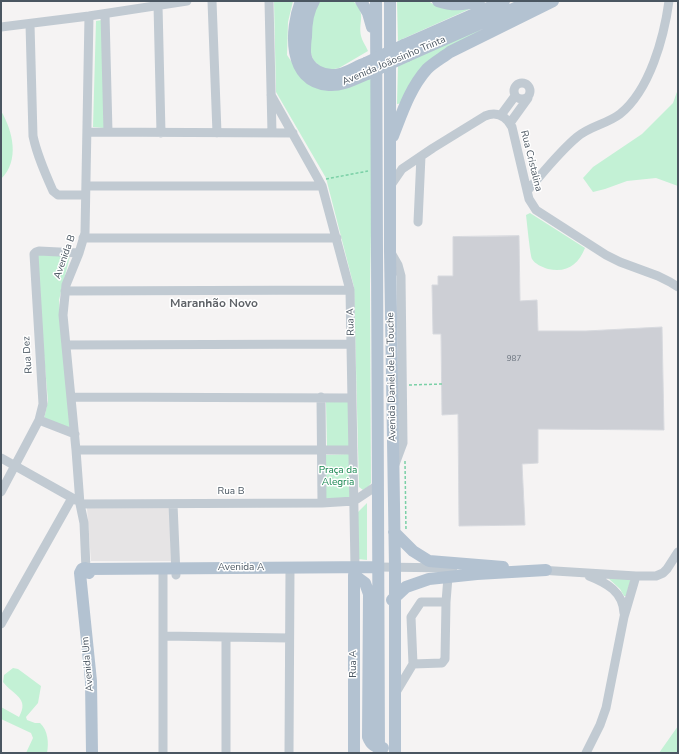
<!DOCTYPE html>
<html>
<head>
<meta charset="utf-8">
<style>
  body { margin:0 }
  #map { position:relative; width:679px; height:754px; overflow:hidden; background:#f5f3f3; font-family:"Nunito Sans",sans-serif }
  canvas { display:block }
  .frame { position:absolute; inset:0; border:2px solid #4a5661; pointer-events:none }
</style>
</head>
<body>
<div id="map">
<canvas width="679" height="754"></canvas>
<div class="frame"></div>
</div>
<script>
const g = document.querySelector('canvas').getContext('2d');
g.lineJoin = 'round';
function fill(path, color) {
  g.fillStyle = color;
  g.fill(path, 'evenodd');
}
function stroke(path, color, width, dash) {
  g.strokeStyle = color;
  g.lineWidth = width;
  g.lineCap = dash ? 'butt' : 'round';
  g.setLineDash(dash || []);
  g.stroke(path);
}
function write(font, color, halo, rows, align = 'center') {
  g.font = font + ' "Nunito Sans",sans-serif';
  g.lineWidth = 3;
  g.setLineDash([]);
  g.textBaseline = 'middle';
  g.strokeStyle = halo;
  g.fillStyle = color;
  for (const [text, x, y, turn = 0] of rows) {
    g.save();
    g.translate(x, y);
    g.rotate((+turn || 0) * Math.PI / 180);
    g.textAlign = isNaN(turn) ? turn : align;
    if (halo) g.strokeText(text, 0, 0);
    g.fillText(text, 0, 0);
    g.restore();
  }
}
const education = new Path2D(`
  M87 508H170L171 561H91Z`);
const green = new Path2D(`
  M274 1H293L288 22 287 55 303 79 374 74 370 285 371 483 368 487 363 490 359 487 354 287 326 178 276 92Z
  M319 1H353C367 14 358 21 361 36 362 41 366 46 368 51L339 68 329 70 323 69 313 60 309 47 311 17Z
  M397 1H428L433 4 474 7 398 41Z
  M102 20 104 128 93 127 96 21Z
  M477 26 481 33 451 47 403 103 397 104 398 66Z
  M678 89V186L656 178 627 181 605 189 593 192 583 178 593 167 642 134 673 103Z
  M1 111C13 131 20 161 1 179Z
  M530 213 585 248C578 265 567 273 548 269 542 267 535 264 532 259 530 254 527 223 526 215Z
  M35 253 70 256 59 300 70 428 44 419 48 401Z
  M326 402H350L351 447H327Z
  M349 454 350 499H326L325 455Z
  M367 503V560L358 559 357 513Z
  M608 578 631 579 626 596H624L620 589Z
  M13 668 18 669 41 686 38 703 26 717 27 720 35 723H40C48 730 49 743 47 753H26L33 738 31 733 1 719V707L19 717C30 698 13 695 3 682L4 675Z
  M678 726V753H659Z`);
const building = new Path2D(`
  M519 236 520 301 537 300 538 331H586L662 327 664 430 538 429V463L522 464 525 525 459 526 458 414 442 415 441 334H433L432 285H438V276H453V237Z`);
const path = new Path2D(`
  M326 179 368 171
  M409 385 442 384
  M405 461 406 531`);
const minor = new Path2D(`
  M212 1 217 133
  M269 1 272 133
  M158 5 161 133
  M105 14 108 132
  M30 24 33 136C37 155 45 173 53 191L58 195H85
  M1 27 89 16 187 1
  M514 91a8 8 0 1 1 16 0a8 8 0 1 1-16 0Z
  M271 95 322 186 350 290 355 567
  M501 115 515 96
  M510 123 528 98
  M87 132 293 133
  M391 185 402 169 433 148 485 116C497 111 506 116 512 127L529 199 536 210 606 255 620 262 658 276 670 282 678 287
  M86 186H322
  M527 191C543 173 558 153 577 137 590 126 607 124 620 114 650 90 664 37 669 1
  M418 222 421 156
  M83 238H337
  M390 251 398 265 401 276 403 443 394 467
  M65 291 350 290
  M66 345 351 344
  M71 397 352 398
  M321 397 322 503
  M39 420 75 434
  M76 450H353
  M1 458 76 500
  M1 492 39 420 43 404 34 254 36 252 39 251 79 253
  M80 504 322 503 354 501 378 485
  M173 504 176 575
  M378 567 453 568
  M86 569 84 523 80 504 76 450 63 315 66 285 79 253 85 233 89 16
  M539 570 636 576H656L663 573 667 569 678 552
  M589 576C607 583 623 592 624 613
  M446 602 448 577
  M1 624 72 498
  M163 636 289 638
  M395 694 413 664 411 617 421 602H446L445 659 442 663 413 664
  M163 753V569
  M226 753V638
  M289 753 290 568
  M586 753 600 725 606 708 624 617 636 576`);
const major = new Path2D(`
  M301 1C290 29 287 82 329 85 342 86 355 79 367 74
  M314 1C307 12 306 24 306 37 305 42 305 48 305 53 307 70 325 78 340 74 349 72 357 66 366 63
  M361 1 368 13 372 27
  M376 1 379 753
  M390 1V251L395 567V753
  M438 1C452 6 465 5 479 1
  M404 45 504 1
  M407 56 531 1
  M393 136C402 113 410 88 427 69 433 63 442 58 450 52L553 1
  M394 532 413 551 429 561 503 567
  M87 569 378 567
  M89 573 88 570 85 568 82 569 80 573 91 681 92 753
  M354 575 365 583 369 594 368 737C371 745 375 748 383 748
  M392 600 406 587 429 579 477 574 546 570
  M354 753V575`);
const majorBridge = new Path2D(`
  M366 63 404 45
  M367 74 407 56`);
const numberNames = [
  ["987",514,359]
];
const streetNames = [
  ["Avenida Joãosinho Trinta",394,61,-23],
  ["Rua Cristalina",531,161,76],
  ["Avenida B",65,257,-70],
  ["Rua A",351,322,-91],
  ["Rua Dez",28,355,-94],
  ["Avenida Daniel de La Touche",392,377,-91],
  ["Rua B",231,492],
  ["Avenida A",241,568],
  ["Avenida Um",88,664,-95],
  ["Rua A",354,664,-90]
];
const parkNames = [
  ["Praça da",338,471],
  ["Alegria",338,483]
];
const quarterNames = [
  ["Maranhão Novo",214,304]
];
fill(education, '#e6e4e5');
fill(green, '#c3f1d5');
fill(building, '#cdcfd5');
stroke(building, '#d7d9de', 1);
stroke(path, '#7ad0a6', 1.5, [3, 2]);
stroke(minor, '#c1cad2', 9);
stroke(major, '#b3c2d1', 12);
stroke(majorBridge, '#b3c2d1', 12);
write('8px', '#6b747e', null, numberNames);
write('10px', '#4a5661', '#fff', streetNames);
write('10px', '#17864f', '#fff', parkNames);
write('bold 12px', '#5f6368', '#fff', quarterNames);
</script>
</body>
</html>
